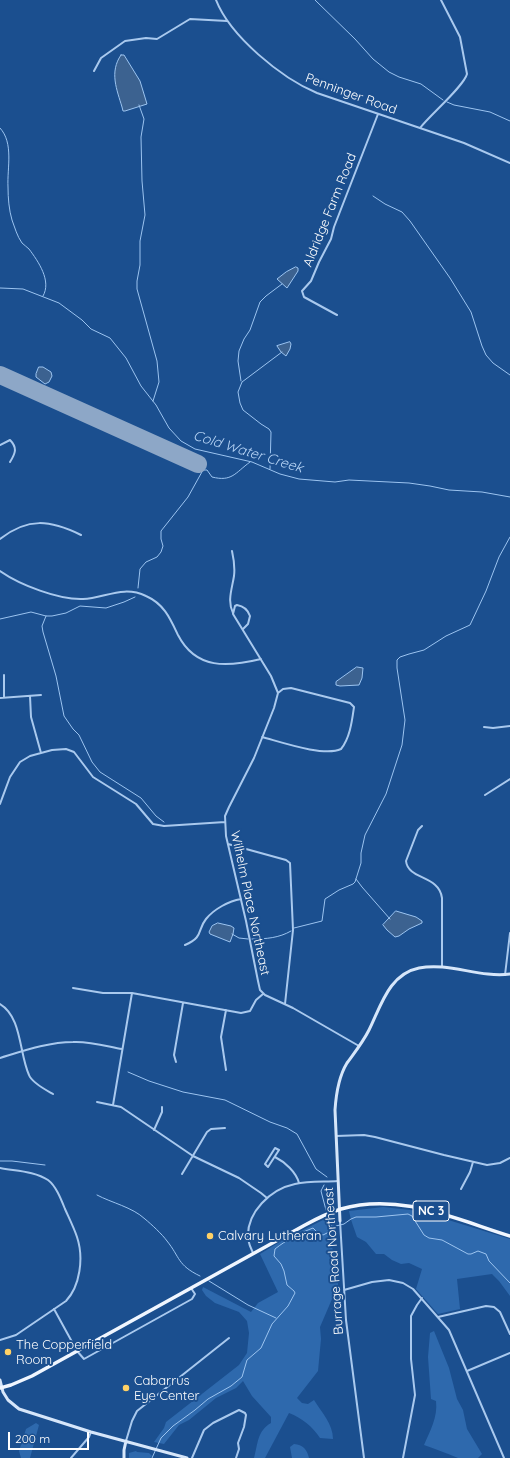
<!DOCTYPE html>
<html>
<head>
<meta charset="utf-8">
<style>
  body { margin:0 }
  #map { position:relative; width:510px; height:1458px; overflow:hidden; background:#1b4f8f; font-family:Quicksand,sans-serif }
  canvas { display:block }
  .scale { position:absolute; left:8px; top:1432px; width:81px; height:18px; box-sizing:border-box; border:2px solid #fff; border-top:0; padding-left:5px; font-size:12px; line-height:14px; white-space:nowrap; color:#fff; -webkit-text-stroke:3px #1b4f8f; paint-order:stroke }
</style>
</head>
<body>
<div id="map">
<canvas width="510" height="1458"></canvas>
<div class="scale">200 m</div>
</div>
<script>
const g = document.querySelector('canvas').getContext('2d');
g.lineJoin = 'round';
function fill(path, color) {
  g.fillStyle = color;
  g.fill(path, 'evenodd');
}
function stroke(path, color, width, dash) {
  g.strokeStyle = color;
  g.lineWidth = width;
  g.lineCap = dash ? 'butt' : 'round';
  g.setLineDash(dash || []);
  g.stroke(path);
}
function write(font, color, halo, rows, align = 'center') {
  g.font = font + ' Quicksand,sans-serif';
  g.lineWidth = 4;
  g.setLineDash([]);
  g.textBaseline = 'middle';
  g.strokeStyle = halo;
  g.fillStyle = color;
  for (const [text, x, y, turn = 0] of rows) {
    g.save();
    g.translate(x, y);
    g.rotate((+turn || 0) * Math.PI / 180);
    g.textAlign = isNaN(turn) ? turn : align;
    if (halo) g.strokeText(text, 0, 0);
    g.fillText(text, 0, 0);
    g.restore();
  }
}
const green = new Path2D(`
  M383 1207 419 1211 510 1239V1296L499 1281 492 1274 457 1279 460 1309 438 1314 416 1289 422 1269 409 1263 401 1264 392 1260 384 1254H376L366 1242 357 1237C354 1228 351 1221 349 1211Z
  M335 1214 333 1232 328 1237 338 1263V1289L332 1299 320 1327 321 1339 318 1371 297 1398 302 1403 308 1404 314 1400C322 1413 333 1424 333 1439L320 1438C313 1427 302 1418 289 1413L265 1458H254C258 1444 257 1431 271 1423V1417L252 1396 243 1381 236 1388 216 1398 189 1420 179 1425 164 1444 154 1442 164 1428 166 1422 239 1365 247 1353 249 1333 247 1321 239 1312 215 1303 206 1296 202 1290 203 1287 251 1312 258 1303 278 1292 260 1254 283 1240Z
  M434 1331 449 1368 457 1399 463 1410 467 1429 482 1454 478 1458C472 1458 463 1458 458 1458 447 1453 435 1449 424 1445 430 1431 438 1417 436 1401L431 1399 428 1357 430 1333Z
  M36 1423 39 1425 30 1458H21L19 1451 26 1429Z
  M294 1444C303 1445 307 1449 309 1458H292L290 1447Z
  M136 1451 137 1452 149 1453 152 1456 150 1458H129V1453Z`);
const water = new Path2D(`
  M121 55H124L140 81 147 104 125 111H123L122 107C117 90 109 72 121 55Z
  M296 267 298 268V271L287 288 277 279 286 272Z
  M290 342 291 344 290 349 286 356 281 352 277 346Z
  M39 367H43L51 372 52 376 49 382 45 384 36 377V374Z
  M357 667 363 668 362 678 359 685 340 686 336 685V682Z
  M396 911 416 917 422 921V923L409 929 399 936 395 937 387 930 383 925Z
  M218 923 231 926 234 928 233 934 230 942 210 934 209 932 212 926Z`);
const stream = new Path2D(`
  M315 0 355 39 373 59 389 72 399 77 421 84 443 100
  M447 102 454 105 490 112 510 121
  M139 105 144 119 141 137 142 181 145 215 140 241V265L137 281V289L157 361 159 382 153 401
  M0 128C14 143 7 168 8 187 8 198 9 210 12 220 15 228 17 236 22 243 24 245 27 247 29 249 38 261 52 281 43 296
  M373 196 385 204 402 212 410 221 450 278 471 312 482 346 486 355 493 363 510 375
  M0 288 23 289 59 303 82 320 91 329 110 338 126 358 141 386 156 405 169 428 181 441 195 449 252 462 280 474 299 479 335 482 349 480 409 483 430 486 449 490 482 492 510 497
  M241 381 238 361 239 351 244 339 250 330 260 302 266 296 282 284
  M270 469 271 432 269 429 261 424 243 410 240 403 238 392 242 382 282 352
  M138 588 140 569 146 562 157 557 161 552 163 546 161 539V531L188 497 203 470H207L212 477C232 482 235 473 250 462
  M46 616 42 626 43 632 56 676 64 716 73 729 79 735 92 762 100 772 141 798 156 816 164 822
  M0 619 31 612 46 616H52L66 613 80 606 106 608 124 602 135 597
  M356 879 362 887 390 919
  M294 928 322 921 325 899 339 890 353 884 355 882 361 863V853L365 835 386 794 402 745 405 720 397 668V660L400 657 409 654 424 650 446 636 470 625 486 591 499 557 510 537
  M232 934 239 938 248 939
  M252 939C266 939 279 938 291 931
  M128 1072 149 1081 183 1092 225 1100 270 1122 287 1128 297 1134 316 1169 327 1177
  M0 1161H12L45 1165
  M324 1185 321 1191 326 1210
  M97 1195C112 1203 132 1207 145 1219 151 1224 162 1234 167 1241 180 1257 177 1265 200 1276
  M326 1217 333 1228
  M209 1281 248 1305 276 1318
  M152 1458 161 1438 173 1426 195 1410 208 1399 231 1386 242 1377 247 1360 261 1348 272 1324 288 1306 295 1293 294 1291 287 1285 284 1271 281 1264 274 1256 275 1249C286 1240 300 1233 313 1228L318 1233 323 1235 327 1233 336 1226 344 1224 351 1219 356 1217H376L408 1214 412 1216 424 1235 429 1238 442 1240 468 1254H471L478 1251 486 1254 489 1261 510 1283`);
const runway = new Path2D(`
  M0 375 198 464`);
const street = new Path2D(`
  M216 0C230 36 281 78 317 93L464 143 510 163
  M94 71 101 58 125 41 146 38 157 39 190 19 227 21
  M420 128C430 115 464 86 467 74L460 37 441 0
  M337 315 304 297 302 291 311 281 319 262 331 239 334 227 378 114
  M0 445 10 440C18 448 15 454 10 462
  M0 539C28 517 50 520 81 535
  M232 551C234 560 235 568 234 576 232 589 227 601 233 613
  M0 571C20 585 59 600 83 599 105 598 123 585 146 596 164 604 170 618 178 635 196 670 228 667 261 659
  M243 629 248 624 250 616C248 610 243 606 237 605L235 606 233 614 271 676 278 693 274 708 254 758 229 807 225 816 226 836 246 921 258 981 260 990 265 995 293 1008 359 1046
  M4 675V697
  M30 696 31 717 41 753
  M0 698 41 695
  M484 727 493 728 510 726
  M262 737C281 742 324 757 341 749 350 738 352 721 354 707L350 703 291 688 283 689 278 693
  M485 795 510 779
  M0 804 10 777 20 762 30 756 52 750 66 749 74 752 93 777 136 804 153 824 164 826 225 822
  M422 826 418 830 406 861C408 880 439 875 442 898V967
  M228 844 286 860 290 863 293 930 285 1004
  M185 945C204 937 197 930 206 919 214 909 229 901 241 899
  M505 975 510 933
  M73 988 103 993H132L241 1013 250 1011 256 1000 263 994
  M0 1004C22 1017 19 1053 29 1075 32 1083 46 1090 53 1094
  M0 1058C23 1051 49 1042 73 1042 89 1041 106 1046 122 1049
  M176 1062 174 1055 183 1003
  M226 1070 221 1037 226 1010
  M97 1102 121 1107 193 1156 239 1178 261 1193 267 1198
  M113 1105 132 993
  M154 1130 162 1112V1107
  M336 1136 364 1135 375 1137 444 1155 487 1165 500 1163 510 1158
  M275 1148 279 1150 268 1167 265 1164Z
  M275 1157C285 1162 296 1172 299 1183
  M0 1168C15 1171 35 1171 48 1180 56 1186 61 1199 65 1209 69 1218 74 1228 77 1237 84 1258 80 1286 66 1301L16 1335 0 1340
  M182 1174 207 1132 211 1129 225 1128
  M461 1189 470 1172 473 1162
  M340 1221 346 1320 364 1458
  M253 1253C251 1249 249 1244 248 1239 246 1212 271 1189 295 1184 309 1181 324 1182 338 1181
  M344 1290 372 1282 389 1280 403 1283 413 1289 449 1330 504 1458
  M54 1309 77 1351 84 1359 192 1299 195 1294 191 1288
  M438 1317 486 1306 494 1307 500 1312 510 1334
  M467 1371 510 1353
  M126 1441 132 1421 137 1411 229 1338
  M71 1458 89 1437 91 1432
  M192 1458 204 1430 213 1423 239 1410 245 1413 246 1415 244 1427 238 1443 239 1449 236 1458
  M403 1458 415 1395 411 1359V1316L417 1305 422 1298`);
const secondary = new Path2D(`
  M340 1221 335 1110C336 1095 339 1076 347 1063 355 1052 363 1042 369 1030 381 1006 389 974 419 968 449 962 479 978 510 974
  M0 1380 3 1392 8 1400 19 1409 91 1432 187 1458
  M124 1458V1450L126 1441`);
const primary = new Path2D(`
  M0 1388 11 1385 32 1376 305 1225C316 1219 328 1213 341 1209 399 1192 455 1219 510 1236`);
const markers = [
  [210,1236,4,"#ffd166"],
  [8,1352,4,"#ffd166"],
  [126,1388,4,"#ffd166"]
];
const shields = [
  [431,1211,36]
];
const shieldNames = [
  ["NC 3",431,1211]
];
const streetNames = [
  ["Penninger Road",351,94,20],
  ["Aldridge Farm Road",330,210,-68],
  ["Wilhelm Place Northeast",250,903,78],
  ["Burrage Road Northeast",334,1261,-94]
];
const poiNames = [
  ["Calvary Lutheran",218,1236],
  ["The Copperfield",16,1345],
  ["Room",16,1360],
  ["Cabarrus",134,1381],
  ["Eye Center",134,1396]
];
const waterNames = [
  ["Cold Water Creek",248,452,17]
];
fill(green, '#2e69ad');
fill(water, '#3c6290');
stroke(water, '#9cc4f0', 1);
stroke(stream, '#9cc4f0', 1);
stroke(runway, '#8da7c7', 18);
stroke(street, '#a9c9ee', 2);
stroke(secondary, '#d6e6fa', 3);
stroke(primary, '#f0f6ff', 3.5);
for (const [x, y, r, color] of markers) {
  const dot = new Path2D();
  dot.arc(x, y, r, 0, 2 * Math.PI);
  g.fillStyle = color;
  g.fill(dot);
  stroke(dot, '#1b4f8f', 1.5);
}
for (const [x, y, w] of shields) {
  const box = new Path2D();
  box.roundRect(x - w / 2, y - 10, w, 20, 3);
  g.fillStyle = '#1b4f8f';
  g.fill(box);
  stroke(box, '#fff', 1);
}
write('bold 12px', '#fff', null, shieldNames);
write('13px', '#fff', '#1b4f8f', streetNames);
write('13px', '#fff', '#1b4f8f', poiNames, 'left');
write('italic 14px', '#b5d3f5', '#1b4f8f', waterNames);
</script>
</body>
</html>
